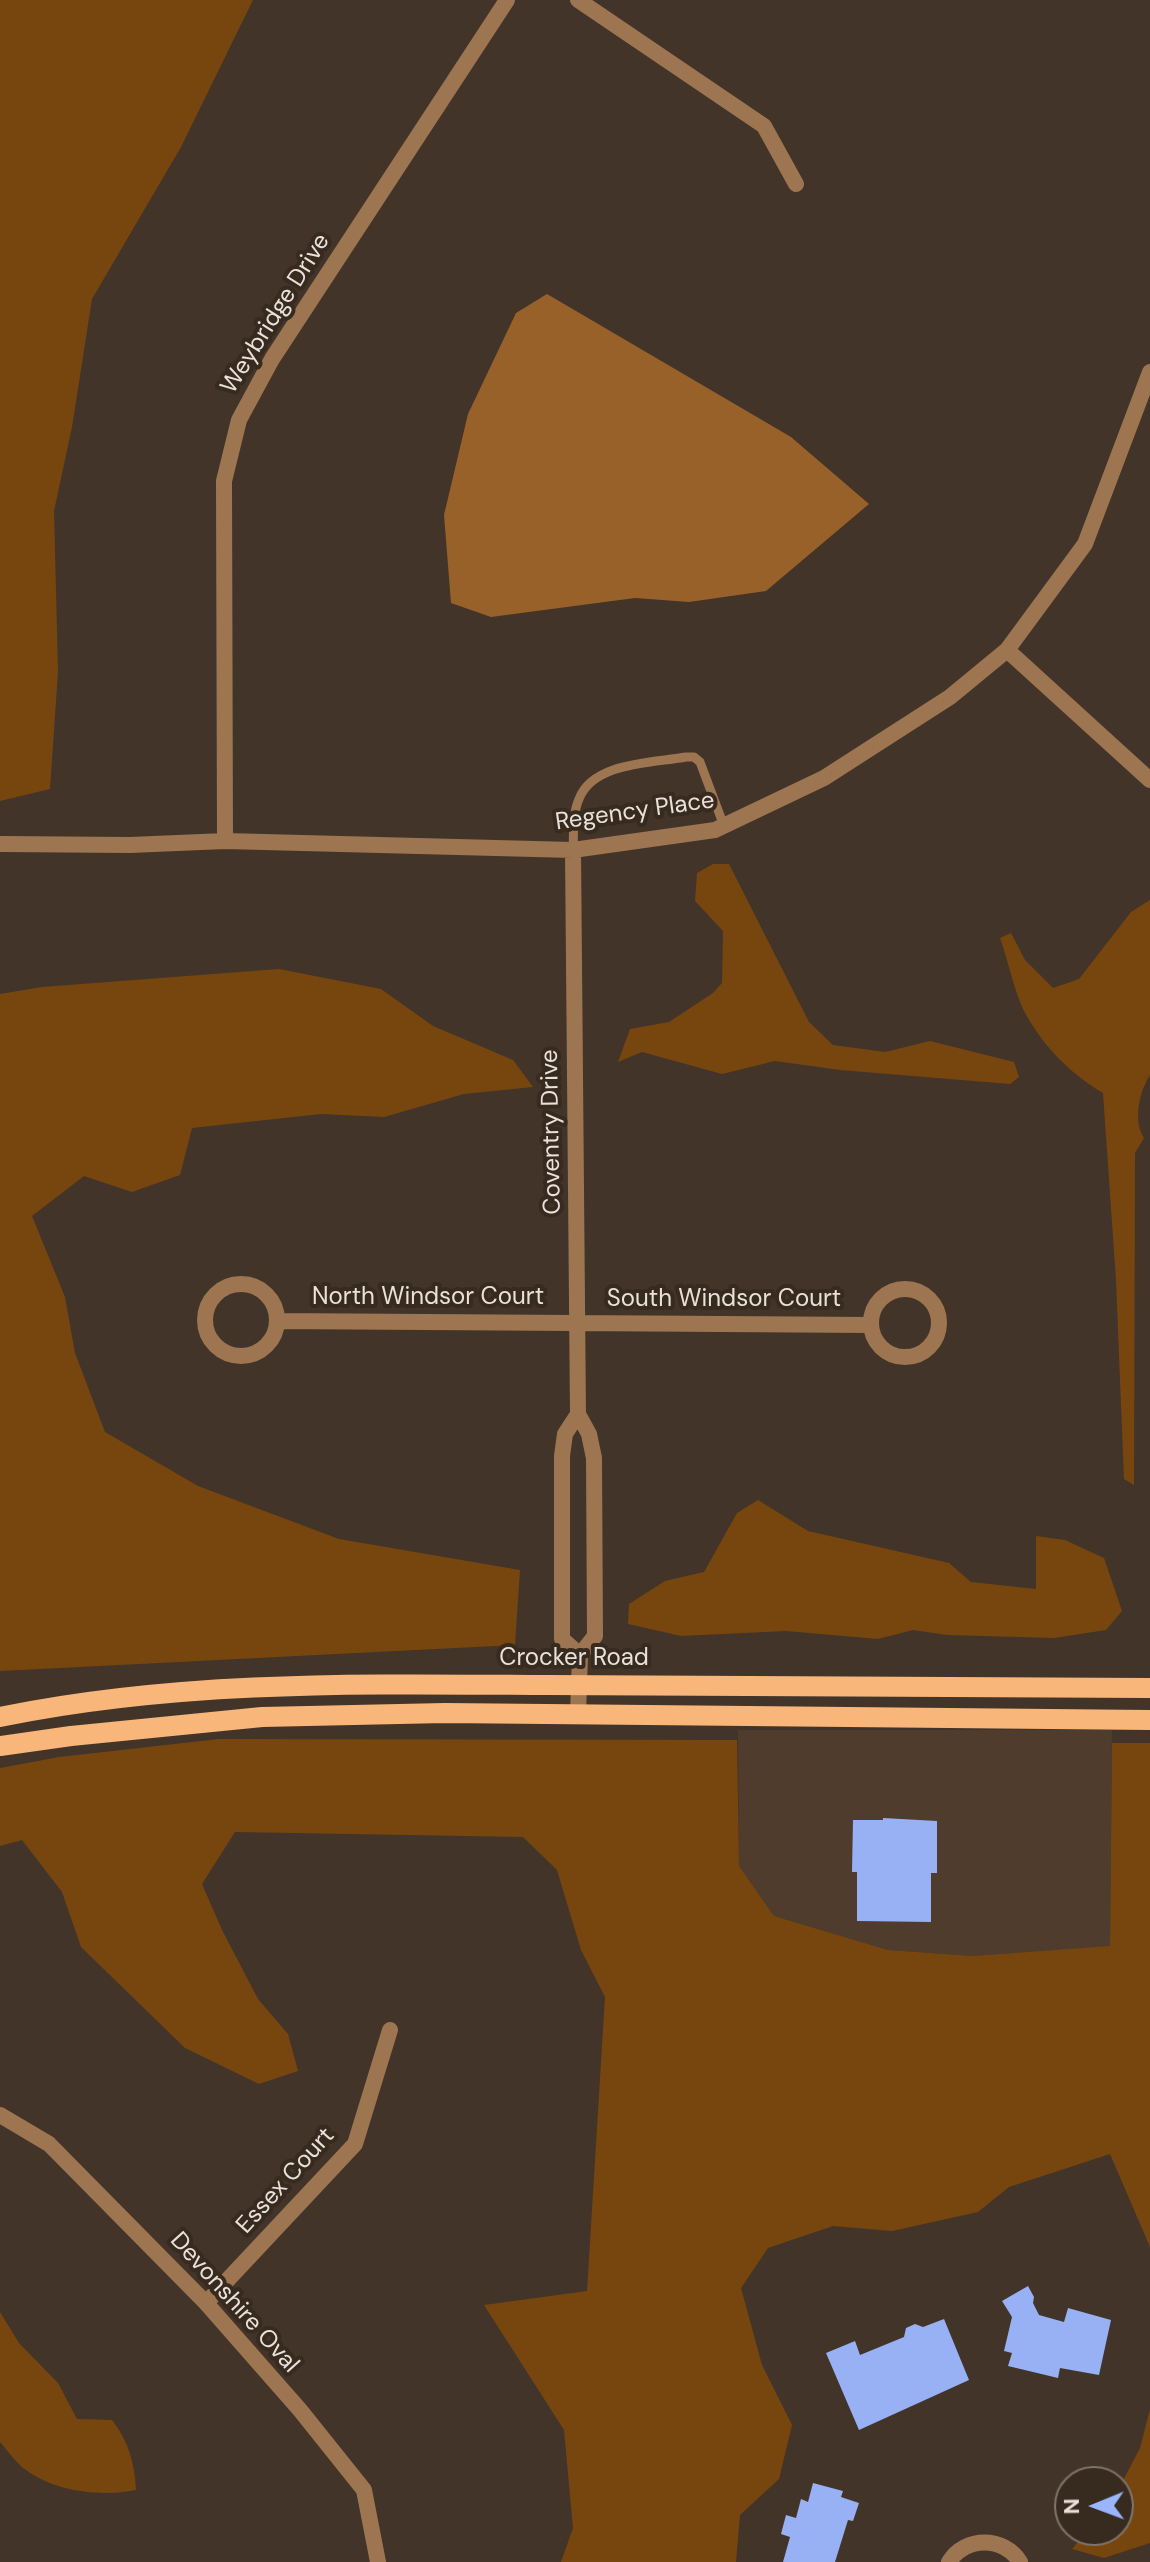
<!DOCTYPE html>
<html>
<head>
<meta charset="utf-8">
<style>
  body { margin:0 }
  #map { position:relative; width:1150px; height:2562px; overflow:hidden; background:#423429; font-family:"DM Sans",sans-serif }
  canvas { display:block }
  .north { position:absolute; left:1054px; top:2466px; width:80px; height:80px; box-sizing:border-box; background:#372a1f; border:2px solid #7f736a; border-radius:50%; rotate:269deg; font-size:22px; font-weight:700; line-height:32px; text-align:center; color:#eae1da }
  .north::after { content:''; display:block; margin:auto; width:28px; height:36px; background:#99b5fd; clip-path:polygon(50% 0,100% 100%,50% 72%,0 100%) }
</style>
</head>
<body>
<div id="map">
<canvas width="1150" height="2562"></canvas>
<div class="north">N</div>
</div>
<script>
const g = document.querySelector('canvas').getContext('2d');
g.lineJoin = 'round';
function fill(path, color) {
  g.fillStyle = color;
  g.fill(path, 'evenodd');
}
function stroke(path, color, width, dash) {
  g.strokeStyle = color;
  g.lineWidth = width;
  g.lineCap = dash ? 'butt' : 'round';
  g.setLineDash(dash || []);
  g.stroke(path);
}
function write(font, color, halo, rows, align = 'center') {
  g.font = font + ' "DM Sans",sans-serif';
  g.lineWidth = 8;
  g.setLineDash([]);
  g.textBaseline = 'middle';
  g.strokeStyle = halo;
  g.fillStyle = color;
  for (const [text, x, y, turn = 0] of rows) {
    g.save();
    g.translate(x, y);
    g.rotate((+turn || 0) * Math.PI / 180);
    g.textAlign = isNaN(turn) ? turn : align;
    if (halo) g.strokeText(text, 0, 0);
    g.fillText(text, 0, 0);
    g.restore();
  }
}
const built = new Path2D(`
  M738 1730H1112L1110 1947 973 1956 888 1950 774 1916 739 1866Z`);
const green = new Path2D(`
  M0 0H253L181 147 92 299 72 427 54 511 58 672 50 789 0 801Z
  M713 864H729L809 1022 833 1045 885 1052 930 1041 1014 1062 1019 1077 1010 1084 840 1070 775 1061 722 1074 642 1052 618 1062 630 1029 669 1022 713 993 722 983 723 931 695 901 697 873Z
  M1150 900V1075C1139 1091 1133 1122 1144 1138L1135 1153 1134 1485 1124 1479 1116 1280 1103 1093C1069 1073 1041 1044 1023 1009 1013 987 1008 960 1000 938L1011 933 1025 960 1053 988 1079 979 1131 912Z
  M279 969 381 989 433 1026 513 1060 533 1087 464 1094 384 1117 321 1114 192 1128 180 1175 132 1192 84 1176 32 1216 65 1297 75 1353 105 1432 198 1486 339 1539 520 1570 515 1645 0 1671V994L42 987Z
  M758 1500 808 1531 949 1563 971 1582 1036 1589V1536L1065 1540 1104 1558 1122 1611 1106 1630 1054 1638 947 1635 913 1630 878 1639 786 1631 681 1636 628 1624 629 1604 665 1581 704 1572 737 1513Z
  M219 1739 737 1740 739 1866 774 1916 888 1950 973 1956 1110 1946 1112 1743H1150V2247L1110 2154 1009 2187 978 2212 892 2231 833 2226 768 2248 741 2288 762 2365 792 2425 779 2479 740 2515 736 2562H561L573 2528 564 2430 484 2305 587 2291 605 1997 581 1950 557 1870 523 1837 235 1832 202 1884 222 1930 258 1999 288 2034 298 2071 259 2084 185 2048 81 1947 62 1892 22 1840 0 1846V1768L59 1757Z
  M0 2312 19 2343 58 2383 77 2419 112 2420C128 2440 135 2464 136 2490 101 2497 56 2492 26 2470 16 2463 8 2451 0 2442Z
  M1150 2409V2543L1104 2558 1072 2549 1088 2530H1118V2490L1140 2448Z`);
const water = new Path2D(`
  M547 294 791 437 869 504 766 591 689 602 635 598 491 617 451 603 444 515 468 414 516 313Z`);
const building = new Path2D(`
  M883 1818 937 1821V1873H931V1922L857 1921V1872H852L853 1820H883Z
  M1028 2286 1034 2297 1033 2303 1039 2315 1064 2322 1068 2308 1111 2320 1099 2375 1060 2368 1058 2378 1008 2366 1012 2353 1004 2351 1012 2317 1002 2301Z
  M944 2319 969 2380 859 2430 826 2353 855 2341 860 2355 904 2337 906 2328 915 2324 923 2327Z
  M813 2483 843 2491 841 2497 859 2503 853 2521 848 2520 835 2562H783L790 2537 781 2534 786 2515 796 2518 801 2499 808 2502Z`);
const service = new Path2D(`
  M573 850C574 834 572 815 579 799 593 762 653 763 686 757H694L700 762 724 826`);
const minor = new Path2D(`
  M578 0 764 126 796 184
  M1007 650 1150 780
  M225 841 224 481 239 420 272 359 507 0
  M0 844 130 845 225 841 573 850 715 830 824 778 950 697 1007 650 1085 544 1150 372
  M573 850 578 1414 589 1434 594 1458 595 1636 580 1655 578 1715
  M205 1320a36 36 0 1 1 72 0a36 36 0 1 1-72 0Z
  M871 1323a34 34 0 1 1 68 0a34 34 0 1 1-68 0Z
  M277 1321 870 1325
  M578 1414 565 1434 562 1456V1639L580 1655
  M0 2115 49 2144 206 2303 300 2410 364 2490 378 2562
  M206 2303 355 2144 390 2030
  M949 2562C965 2536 1004 2536 1020 2562`);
const primary = new Path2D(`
  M0 1717C180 1680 364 1684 547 1685 748 1686 949 1687 1150 1688
  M0 1746 71 1736 262 1717 445 1713 1150 1720`);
const streetNames = [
  ["Weybridge Drive",276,314,-58],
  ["Regency Place",635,812,-8],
  ["Coventry Drive",552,1132,-91],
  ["North Windsor Court",428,1298],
  ["South Windsor Court",724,1300],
  ["Crocker Road",574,1659],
  ["Essex Court",286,2181,-48],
  ["Devonshire Oval",234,2303,48]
];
fill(built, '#4f3c2c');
fill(green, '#77460f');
fill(water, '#98612a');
fill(building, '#97b1f4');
stroke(service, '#9e7551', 9);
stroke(minor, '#9e7551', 16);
stroke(primary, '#f9b67a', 20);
write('24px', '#eae1da', '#372a1f', streetNames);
</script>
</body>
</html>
